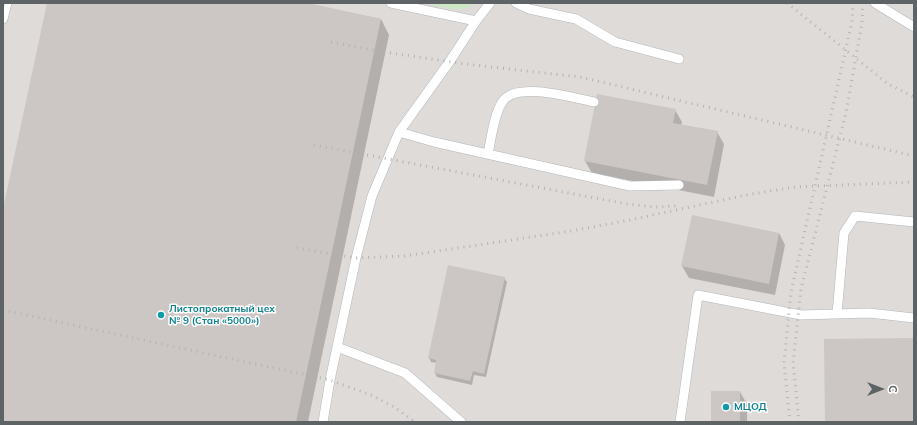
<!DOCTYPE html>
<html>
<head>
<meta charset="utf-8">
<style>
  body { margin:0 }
  #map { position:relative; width:917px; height:425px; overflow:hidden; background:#f0ebe6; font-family:Mulish,sans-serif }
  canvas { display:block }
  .frame { position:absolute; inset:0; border:4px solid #5e6466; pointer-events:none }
  .north { position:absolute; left:861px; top:369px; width:40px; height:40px; -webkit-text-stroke:3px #fff; paint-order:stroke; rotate:90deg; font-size:11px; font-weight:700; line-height:16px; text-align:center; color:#5e6466 }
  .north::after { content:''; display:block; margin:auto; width:14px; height:18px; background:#5e6466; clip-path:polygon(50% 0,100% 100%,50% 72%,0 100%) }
</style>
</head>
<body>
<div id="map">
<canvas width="917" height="425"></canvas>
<div class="frame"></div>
<div class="north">С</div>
</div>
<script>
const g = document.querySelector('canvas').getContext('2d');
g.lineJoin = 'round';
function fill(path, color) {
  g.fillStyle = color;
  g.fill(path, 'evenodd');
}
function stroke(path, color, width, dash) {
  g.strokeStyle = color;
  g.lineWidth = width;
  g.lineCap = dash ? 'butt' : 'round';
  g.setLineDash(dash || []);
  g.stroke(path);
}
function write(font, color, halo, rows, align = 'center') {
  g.font = font + ' Mulish,sans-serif';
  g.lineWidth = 3;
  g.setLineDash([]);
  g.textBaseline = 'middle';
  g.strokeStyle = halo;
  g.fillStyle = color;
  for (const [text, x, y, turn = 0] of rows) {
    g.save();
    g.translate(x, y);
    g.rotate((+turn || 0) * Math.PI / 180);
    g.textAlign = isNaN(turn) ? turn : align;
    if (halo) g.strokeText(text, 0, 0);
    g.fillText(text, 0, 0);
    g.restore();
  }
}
const industrial = new Path2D(`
  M3 3H914V422H3Z`);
const green = new Path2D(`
  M426 3H474C463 15 440 6 426 3Z`);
const shadow = new Path2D(`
  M48 3H303L381 19 389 35 308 422H3V214Z
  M675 110 682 122 681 125 717 132 724 144 714 197 592 173 585 161Z
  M779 233 785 245 775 295 689 278 682 266Z
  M504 278 507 282 486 377 474 375 472 385 437 377 435 373 437 363 431 362 429 358Z
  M740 392 747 404V422H712Z`);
const building = new Path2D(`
  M47 3H308L381 19 296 422H3V209Z
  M597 94 676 109 673 123 718 131 707 185 584 161Z
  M692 215 779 233 769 284 681 266Z
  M448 265 505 277 484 374 473 371 470 381 434 373 436 360 428 358Z
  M914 338V422H825L824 339Z
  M711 391H740V422H711Z`);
const service = new Path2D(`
  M516 3 529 9 576 19 615 42 679 59
  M875 3 914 27
  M3 19 7 3
  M476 21 490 3
  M399 132 434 142 630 186 679 185
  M488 154C491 140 494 113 503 101 517 81 574 98 594 102
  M837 314 844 233 855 216 914 222
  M337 347 405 373 461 422
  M323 422 330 380 356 258 372 196 399 132 450 61 476 21 391 3
  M680 422 698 295 801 315 869 313 914 318`);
const rail = new Path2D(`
  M787 3 888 84 914 97
  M3 5 4 3
  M331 42 378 51 465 64 580 77 914 156
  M314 145 627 204 655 207 676 206
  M297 248 356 258 405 256 571 231 630 220 746 195 795 187 914 182
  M3 310 330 380 371 395 394 407 415 422
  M790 422 784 363 791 292 852 22 853 3
  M799 422 793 363 801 289 846 113 862 23 863 3`);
const markers = [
  [161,315,4,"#0f9aa8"],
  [726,407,4,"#0f9aa8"]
];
const cultureNames = [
  ["Листопрокатный цех",169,309],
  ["№ 9 (Стан «5000»)",169,321],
  ["МЦОД",734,407]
];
fill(industrial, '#dfdbd9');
fill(green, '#cde7c4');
fill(shadow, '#0003');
fill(building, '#ccc6c4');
stroke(service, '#b2b6b8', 10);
stroke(service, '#fff', 9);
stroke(rail, '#b3b4b4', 3, [1, 5]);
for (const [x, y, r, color] of markers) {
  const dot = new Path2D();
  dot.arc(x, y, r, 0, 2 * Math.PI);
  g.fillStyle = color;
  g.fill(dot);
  stroke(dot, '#fff', 1.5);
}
write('bold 10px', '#0d838f', '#fff', cultureNames, 'left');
</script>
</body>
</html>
